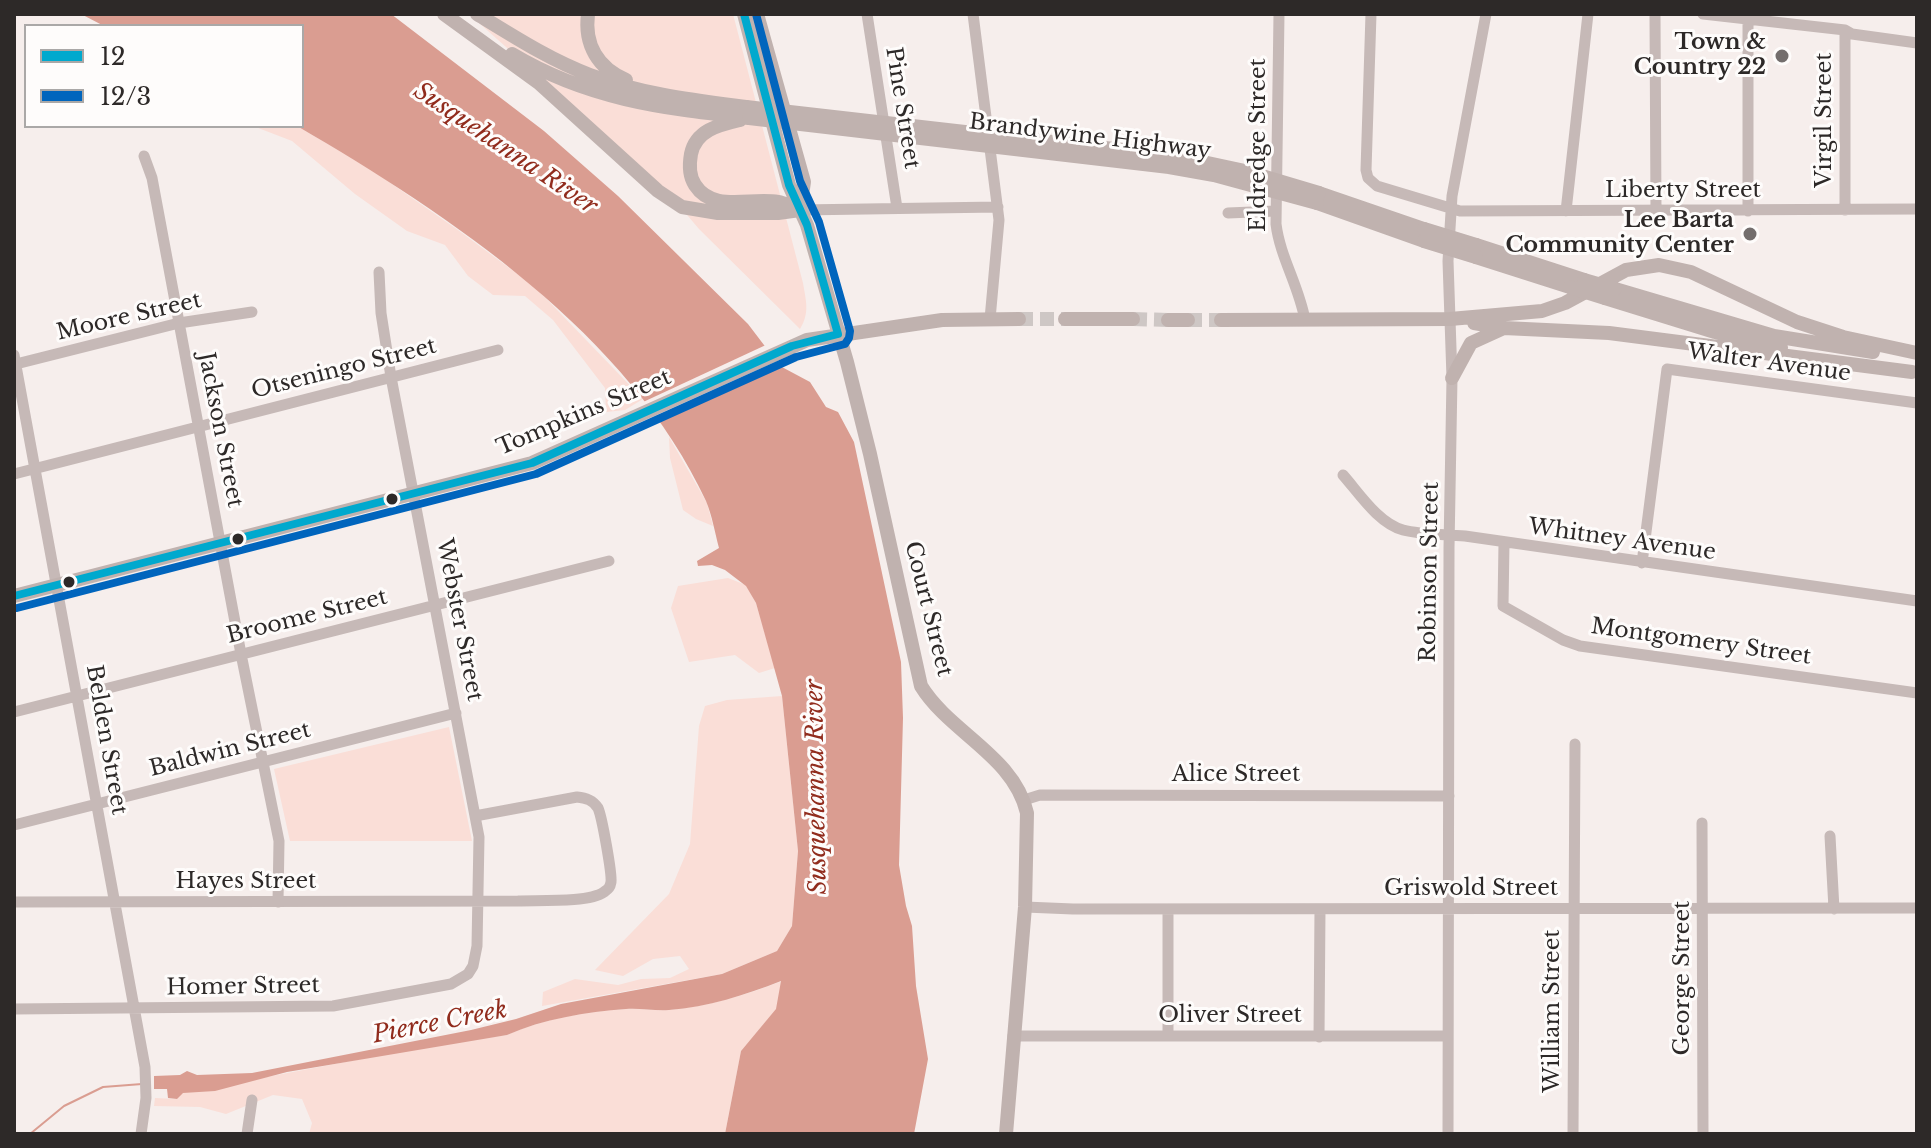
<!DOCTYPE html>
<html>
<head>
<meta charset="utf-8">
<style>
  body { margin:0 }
  #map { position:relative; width:1931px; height:1148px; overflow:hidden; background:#f6eeec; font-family:"Libre Baskerville",serif }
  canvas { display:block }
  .frame { position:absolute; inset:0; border:16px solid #2d2928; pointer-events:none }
  .legend { position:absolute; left:24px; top:24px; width:280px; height:104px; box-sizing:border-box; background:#fefcfb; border:2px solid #aaa8a7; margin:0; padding:10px 14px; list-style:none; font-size:24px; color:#2d2928 }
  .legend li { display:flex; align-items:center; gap:16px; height:40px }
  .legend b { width:40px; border:2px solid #aaa8a7 }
</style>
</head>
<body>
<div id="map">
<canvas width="1931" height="1148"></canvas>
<div class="frame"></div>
<ul class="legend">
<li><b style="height:10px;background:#00a9ce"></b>12</li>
<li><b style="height:10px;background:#0065bd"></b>12/3</li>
</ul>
</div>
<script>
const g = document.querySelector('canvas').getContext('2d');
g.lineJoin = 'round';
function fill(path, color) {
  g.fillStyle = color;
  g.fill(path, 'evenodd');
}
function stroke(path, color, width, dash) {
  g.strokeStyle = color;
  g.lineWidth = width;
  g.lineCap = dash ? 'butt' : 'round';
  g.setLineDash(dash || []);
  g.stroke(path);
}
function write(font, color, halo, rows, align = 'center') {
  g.font = font + ' "Libre Baskerville",serif';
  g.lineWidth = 6;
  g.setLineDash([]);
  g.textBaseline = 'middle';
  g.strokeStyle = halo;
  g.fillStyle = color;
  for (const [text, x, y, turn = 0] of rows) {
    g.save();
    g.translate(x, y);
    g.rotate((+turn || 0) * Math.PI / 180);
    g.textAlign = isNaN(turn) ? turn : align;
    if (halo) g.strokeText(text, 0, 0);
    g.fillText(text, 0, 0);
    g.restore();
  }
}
const green = new Path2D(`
  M469 14H733L803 283C806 301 810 313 800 329L699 229 665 189Z
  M253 126H297L369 168 458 230 535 287 643 399 625 410 606 412 605 388 553 320 525 296 493 295 468 276 445 245 407 231 355 194 292 141Z
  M669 437 707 503 713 526 696 519 683 510 670 458Z
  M728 578 746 585 756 603 775 668 759 673 735 655 689 662 671 608 678 586Z
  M782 696 798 851 792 926 777 951 722 974 542 1006 543 992 575 979 618 985 641 979 670 978 689 969 680 956 653 959 623 976 595 970 669 894 690 844 699 726 705 706 727 700Z
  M449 727 472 841H290L274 769Z
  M782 981 777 1009 741 1051 725 1134H309L312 1123 302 1099 273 1095 226 1114 200 1107 154 1106 155 1098 177 1099 182 1093 435 1045 507 1035C543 1019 586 1011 626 1009 641 1008 655 1011 669 1010 709 1006 746 995 782 981Z`);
const water = new Path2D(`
  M81 14H391L544 131 618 196 748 324 780 366 810 382 826 407 838 412 854 442 901 662 903 718 899 865 906 906 912 926 916 986 928 1059 914 1134H725L741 1051 776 1009 781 981C745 995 708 1007 669 1010 655 1011 640 1008 626 1009 586 1012 543 1019 507 1035L287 1072 215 1091 183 1093 177 1099 168 1098 167 1089H154V1076L180 1075 187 1071 197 1075 252 1073 471 1030 516 1019 561 1004 722 974 777 951 792 926 798 851 782 696 756 603 746 586 725 570 712 565 698 566 697 561 719 548C715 533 712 515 706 501 630 335 450 215 297 126H302V26H104Z`);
const pier = new Path2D(`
  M768 344 781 361 653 420 641 403Z`);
const stream = new Path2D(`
  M30 1134 64 1106 103 1087 142 1084`);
const majorTunnel = new Path2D(`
  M1019 319H1065
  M1133 319 1168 320
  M1188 320H1221`);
const minor = new Path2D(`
  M867 14 897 208
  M973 14 999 220 990 319
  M1279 14 1276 224C1280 257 1299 286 1305 320
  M1371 14 1366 170 1368 178 1377 186 1460 211 1917 209
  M1655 14 1656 211
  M1703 14 1845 30 1852 34 1917 43
  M1748 19V211
  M144 156 152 178 241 654 279 841 278 902
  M800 210 998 207
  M1845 210V30
  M1566 211 1588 14
  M1228 213 1276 211
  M14 355 145 1067 146 1098 141 1134
  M16 364 179 323 252 312
  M14 474 498 350
  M1343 475C1359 493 1378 523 1403 530 1422 535 1445 534 1465 536L1917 601
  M1504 543 1503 606 1563 640 1580 646 1917 693
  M1642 563 1667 369 1917 403
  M14 712 609 561
  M1024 800 1040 795 1449 796
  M1702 823 1703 1134
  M14 825 456 713
  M1830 836 1834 909
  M14 902 518 901C537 900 589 903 604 892 608 889 610 888 611 882 612 873 602 817 598 808 593 800 586 798 577 797L475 816
  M1025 907 1073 909 1917 908
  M1168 909V1036
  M14 1009 333 1006 451 984 468 974 473 966 477 946 479 837 391 377 381 313 379 272
  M1013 1036H1448
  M1319 1037 1320 909
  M247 1134 252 1100
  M1448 1134 1449 548 1452 378 1448 261 1452 196 1486 14
  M1573 1134 1575 744`);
const major = new Path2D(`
  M444 14 539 83 658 191 682 207 718 213H778L800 210
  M477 14C513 36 550 60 590 75 641 94 693 100 746 107
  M588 14C584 45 598 68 626 80
  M744 14 789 185 807 225 847 362 870 454 921 686C950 733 1014 756 1027 813L1025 907 1006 1134
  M757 14 804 182 800 209
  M512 54C589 100 663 108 749 118
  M740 120C719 125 696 130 691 154 689 165 689 176 695 185 713 213 750 197 778 202 784 203 790 206 796 208
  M1319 193 1424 229
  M1317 203 1424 241
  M1476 245 1584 280
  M1476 257 1570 287
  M1615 289 1774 336 1873 352
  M1605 298 1715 332 1781 348
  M1065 319H1133
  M1168 320H1188
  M1221 320 1450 319 1542 311 1565 303 1626 270 1659 265 1691 272 1797 322 1843 337 1917 353
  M1474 323 1504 328 1609 333 1912 372
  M1452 378 1471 343 1504 328
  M14 596 532 463 807 340 942 320 1019 319`);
const majorBridge = new Path2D(`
  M746 107 1175 156 1245 171 1319 193
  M749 118 1169 167 1214 175 1317 203
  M1424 229 1476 245
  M1424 241 1476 257
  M1584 280 1615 289
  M1570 287 1605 298`);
const bus1 = new Path2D(`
  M744 14 789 185 807 225 838 334
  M14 596 532 463 792 346 838 334`);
const bus2 = new Path2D(`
  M17 608 536 474 796 357 845 344 849 338 850 331 819 222 800 181 756 14`);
const markers = [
  [1782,56,8,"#736e6d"],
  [1750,234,8,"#736e6d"],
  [392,499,7,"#2d2928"],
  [238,539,7,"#2d2928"],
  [69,582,7,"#2d2928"]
];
const poiNames = [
  ["Town &",1766,43],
  ["Country 22",1766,68],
  ["Lee Barta",1734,221],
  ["Community Center",1734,246]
];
const streetNames = [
  ["Pine Street",902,108,81],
  ["Virgil Street",1825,120,-90],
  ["Brandywine Highway",1090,137,7],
  ["Eldredge Street",1259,145,-90],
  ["Liberty Street",1683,191],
  ["Moore Street",129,317,-13],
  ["Walter Avenue",1769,363,8],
  ["Otseningo Street",344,369,-14],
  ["Tompkins Street",584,413,-23],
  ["Jackson Street",220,430,79],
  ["Whitney Avenue",1622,540,8],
  ["Robinson Street",1430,572,-89],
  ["Court Street",928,609,76],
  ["Broome Street",307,617,-14],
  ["Webster Street",459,620,79],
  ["Montgomery Street",1701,642,8],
  ["Belden Street",106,740,80],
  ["Baldwin Street",230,750,-14],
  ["Alice Street",1236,775],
  ["Hayes Street",246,882],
  ["Griswold Street",1471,889],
  ["George Street",1683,978,-90],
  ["Homer Street",243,987,-1],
  ["William Street",1553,1011,-90],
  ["Oliver Street",1230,1016]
];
const waterNames = [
  ["Susquehanna River",505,149,34],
  ["Susquehanna River",817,787,-91],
  ["Pierce Creek",440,1023,-11]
];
fill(green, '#faded7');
fill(water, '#da9d91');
fill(pier, '#f6eeec');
stroke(stream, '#da9d91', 2);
stroke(majorTunnel, '#cec7c5', 14, [14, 7]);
stroke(minor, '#c6b9b7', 11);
stroke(major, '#c0b2af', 14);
stroke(majorBridge, '#c0b2af', 14);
stroke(bus1, '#00a9ce', 8);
stroke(bus2, '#0065bd', 8);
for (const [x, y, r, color] of markers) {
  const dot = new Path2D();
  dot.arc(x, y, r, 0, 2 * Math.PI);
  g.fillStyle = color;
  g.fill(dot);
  stroke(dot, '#fefcfb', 3);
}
write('bold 22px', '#2d2928', '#fefcfb', poiNames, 'right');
write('22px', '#2d2928', '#fefcfb', streetNames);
write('italic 24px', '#912c1d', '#fefcfb', waterNames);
</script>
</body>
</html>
